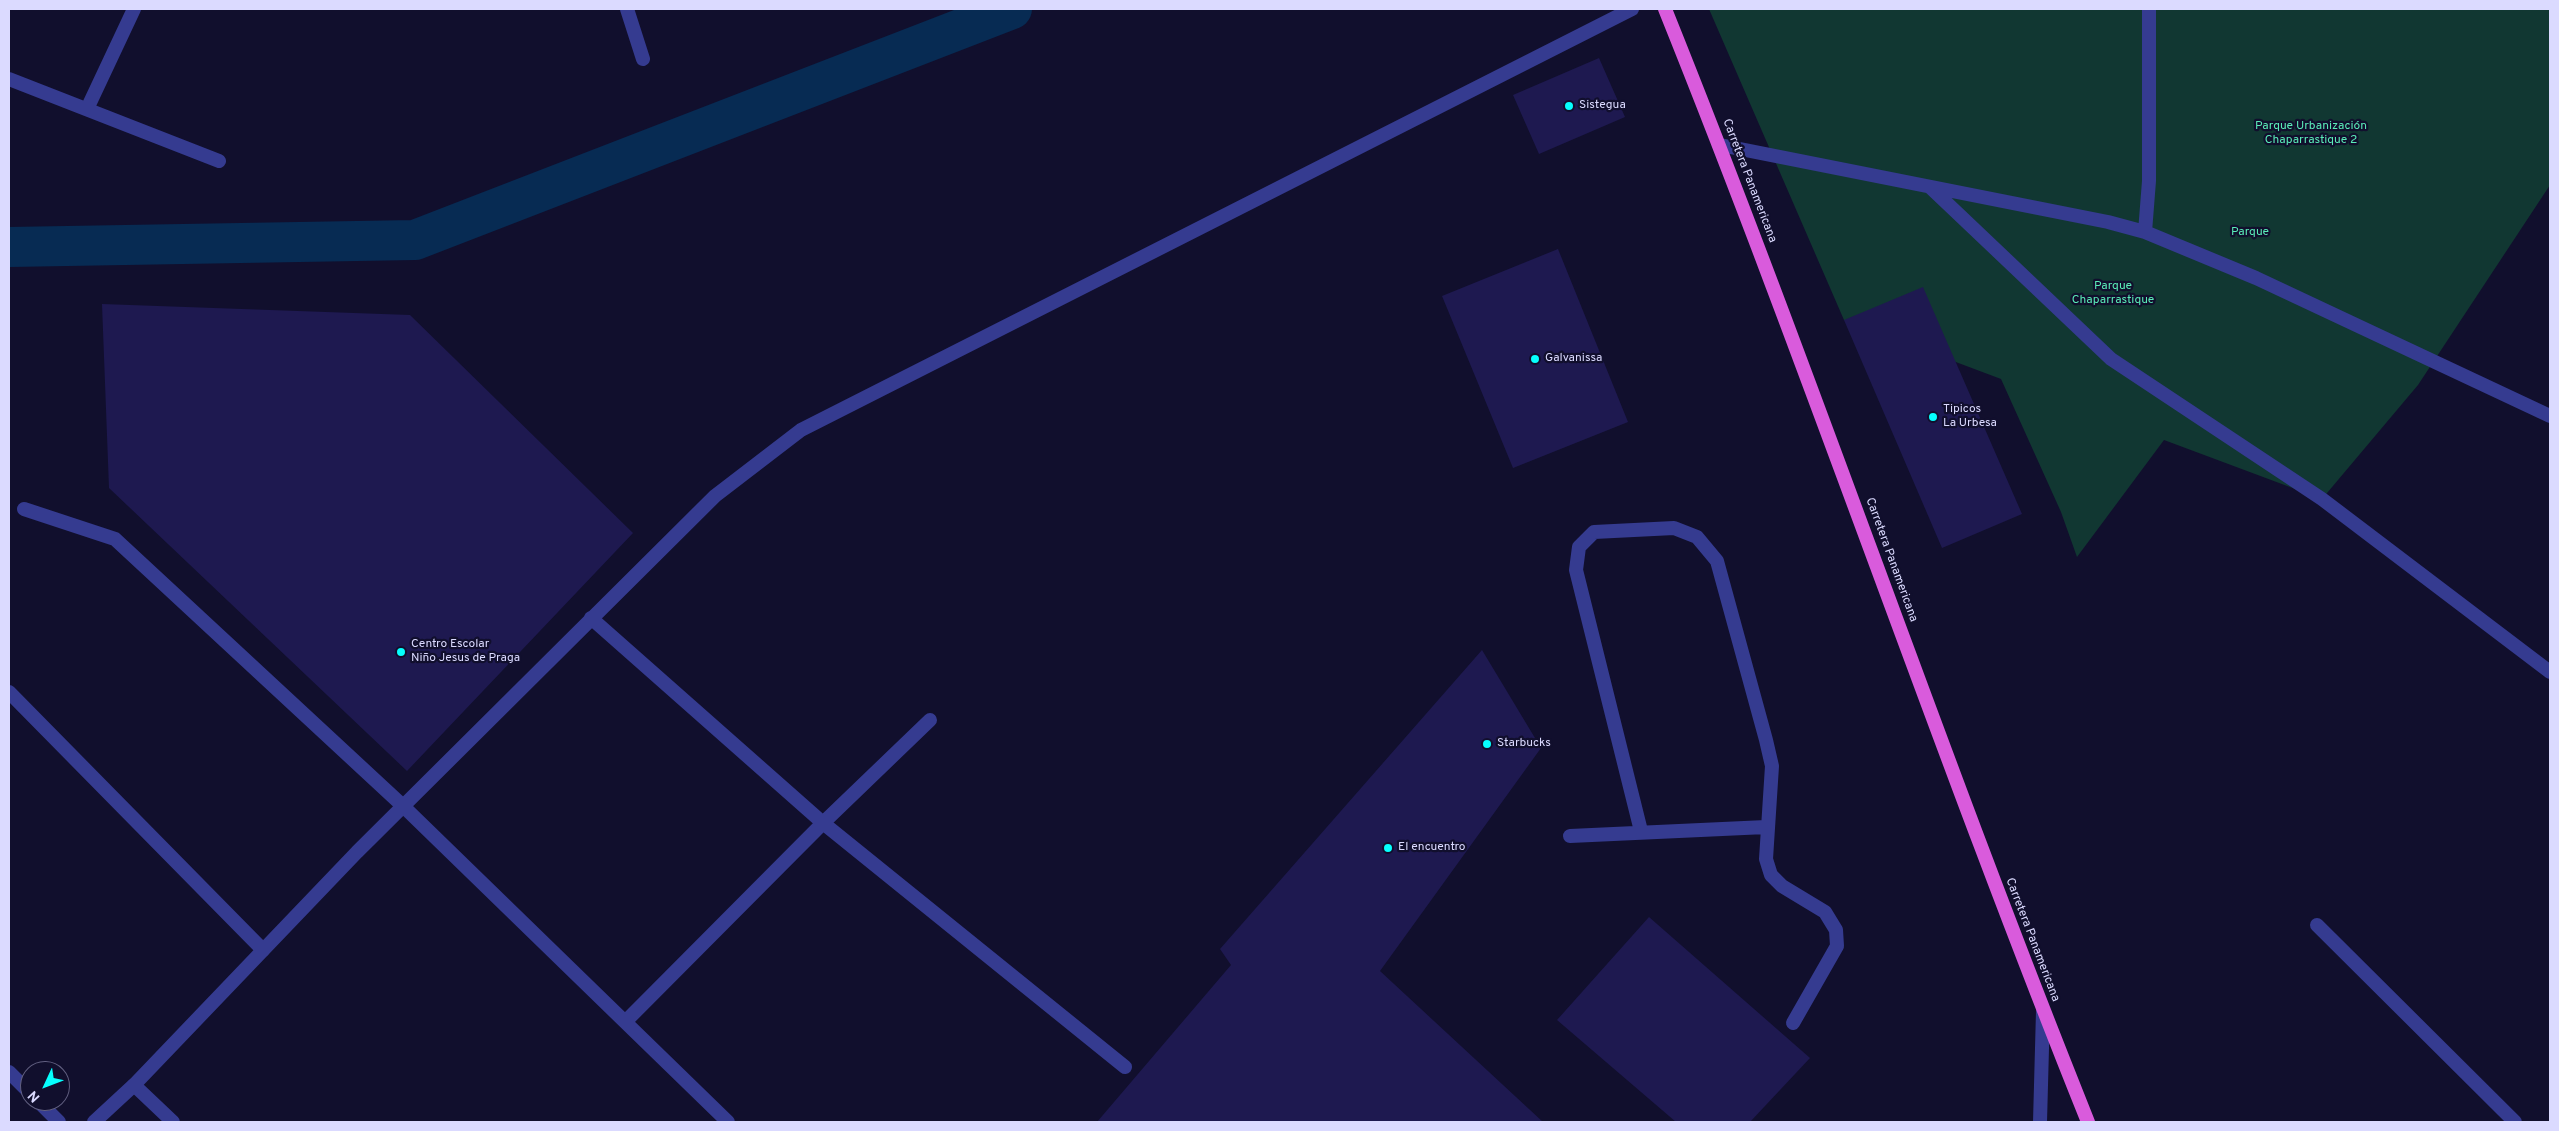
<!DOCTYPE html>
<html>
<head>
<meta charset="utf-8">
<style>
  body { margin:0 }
  #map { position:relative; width:2559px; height:1131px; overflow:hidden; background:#110f2d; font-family:Overpass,sans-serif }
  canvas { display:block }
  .frame { position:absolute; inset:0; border:10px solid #dbdaff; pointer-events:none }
  .north { position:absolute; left:20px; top:1061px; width:50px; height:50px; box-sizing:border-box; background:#110f2d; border:1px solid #626081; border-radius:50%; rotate:227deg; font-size:14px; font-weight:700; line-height:20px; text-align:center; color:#dbdaff }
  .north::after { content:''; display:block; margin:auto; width:18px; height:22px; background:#06fffe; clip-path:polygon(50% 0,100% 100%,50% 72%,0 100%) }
</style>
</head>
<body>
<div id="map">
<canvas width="2559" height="1131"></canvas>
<div class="frame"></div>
<div class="north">N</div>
</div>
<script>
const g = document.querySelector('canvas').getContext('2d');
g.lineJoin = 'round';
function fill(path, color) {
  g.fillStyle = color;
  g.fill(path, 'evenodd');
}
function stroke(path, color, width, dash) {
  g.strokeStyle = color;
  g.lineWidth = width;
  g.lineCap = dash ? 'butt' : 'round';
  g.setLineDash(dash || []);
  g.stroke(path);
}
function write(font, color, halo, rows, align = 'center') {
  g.font = font + ' Overpass,sans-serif';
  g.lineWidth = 4.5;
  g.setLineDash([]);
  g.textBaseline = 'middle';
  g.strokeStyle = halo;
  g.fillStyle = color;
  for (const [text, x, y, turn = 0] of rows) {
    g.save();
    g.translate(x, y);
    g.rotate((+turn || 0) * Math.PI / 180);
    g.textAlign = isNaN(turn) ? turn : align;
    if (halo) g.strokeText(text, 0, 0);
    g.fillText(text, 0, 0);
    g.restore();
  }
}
const green = new Path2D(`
  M1709 9H2550V185L2418 385 2322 499 2164 440 2077 557 2061 512 2001 379 1844 320Z`);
const canal = new Path2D(`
  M9 247 415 240 1012 9`);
const building = new Path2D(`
  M1599 58 1625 117 1539 154 1513 95Z
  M1558 249 1628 422 1513 468 1442 296Z
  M1923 287 2022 514 1942 548 1844 320Z
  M102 304 410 315 633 533 407 771 109 488Z
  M1482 650 1541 748 1380 971 1543 1122H1097L1231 965 1220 949Z
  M1649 917 1810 1058 1750 1122H1676L1557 1020Z`);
const service = new Path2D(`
  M1641 831 1576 570 1579 547 1594 532 1674 528 1697 537 1717 561 1766 740 1772 766 1766 859 1771 875 1782 886 1825 912 1836 930 1837 946 1793 1023
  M1570 836 1766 827`);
const minor = new Path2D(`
  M627 9 643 59
  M9 79 219 161
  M87 109 134 9
  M1720 145 2108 222 2145 232 2149 181V9
  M1931 188 2111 359 2322 499 2550 672
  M2145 232 2256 278 2550 416
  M24 509 115 539 403 806 728 1122
  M591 618 823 823 1125 1067
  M9 692 263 950
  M2317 925 2515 1122
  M626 1021 823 823 930 720
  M9 1072 30 1093
  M134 1085 173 1122
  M38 1101 59 1122`);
const tertiary = new Path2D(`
  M94 1122 134 1085 357 852 715 496 801 430 1632 9
  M2040 1122 2043 1011`);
const trunk = new Path2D(`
  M1665 9C1813 377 1940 754 2088 1122`);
const markers = [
  [1569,106,5,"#06fffe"],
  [1535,359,5,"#06fffe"],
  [1933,417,5,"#06fffe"],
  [401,652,5,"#06fffe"],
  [1487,744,5,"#06fffe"],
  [1388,848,5,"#06fffe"]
];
const poiNames = [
  ["Sistegua",1579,106],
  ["Galvanissa",1545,359],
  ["Tipicos",1943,410],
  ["La Urbesa",1943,424],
  ["Centro Escolar",411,645],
  ["Niño Jesus de Praga",411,659],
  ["Starbucks",1497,744],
  ["El encuentro",1398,848]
];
const parkNames = [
  ["Parque Urbanización",2311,127],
  ["Chaparrastique 2",2311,141],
  ["Parque",2250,233],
  ["Parque",2113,287],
  ["Chaparrastique",2113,301]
];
const streetNames = [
  ["Carretera Panamericana",1749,181,69],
  ["Carretera Panamericana",1891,560,70],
  ["Carretera Panamericana",2032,940,69]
];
fill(green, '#113732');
stroke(canal, '#072b53', 40);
fill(building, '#1e1950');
stroke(service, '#353b90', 14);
stroke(minor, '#353b90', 14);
stroke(tertiary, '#353b90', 14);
stroke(trunk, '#d95bdc', 14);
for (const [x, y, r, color] of markers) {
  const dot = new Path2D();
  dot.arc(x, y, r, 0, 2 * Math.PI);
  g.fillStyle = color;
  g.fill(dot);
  stroke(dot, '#110f2d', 2);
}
write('12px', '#dbdaff', '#110f2d', poiNames, 'left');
write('12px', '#5aecb8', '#110f2d', parkNames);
write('12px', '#dbdaff', '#110f2d', streetNames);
</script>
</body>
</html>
